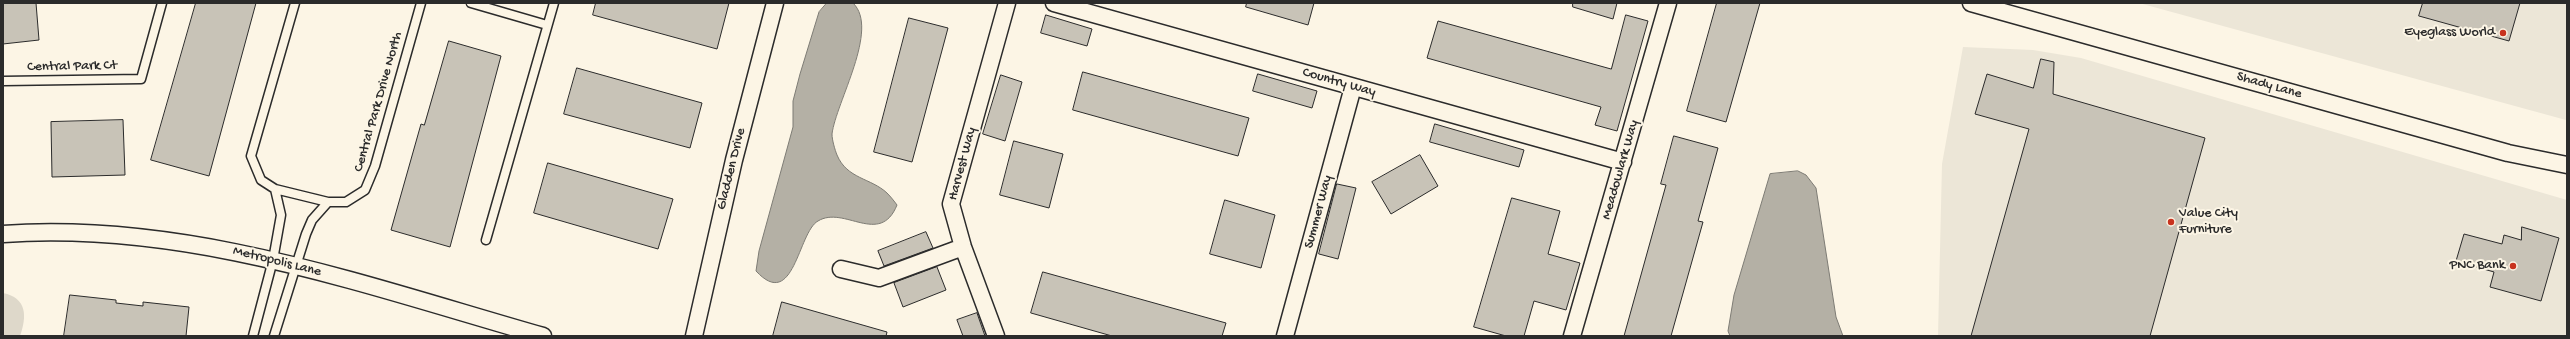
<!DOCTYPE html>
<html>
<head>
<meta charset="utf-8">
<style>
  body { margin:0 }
  #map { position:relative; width:2570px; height:339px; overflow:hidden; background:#fcf5e5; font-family:"Gochi Hand",sans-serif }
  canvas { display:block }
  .frame { position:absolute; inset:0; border:4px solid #2b2b2b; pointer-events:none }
</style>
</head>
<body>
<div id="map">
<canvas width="2570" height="339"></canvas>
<div class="frame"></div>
</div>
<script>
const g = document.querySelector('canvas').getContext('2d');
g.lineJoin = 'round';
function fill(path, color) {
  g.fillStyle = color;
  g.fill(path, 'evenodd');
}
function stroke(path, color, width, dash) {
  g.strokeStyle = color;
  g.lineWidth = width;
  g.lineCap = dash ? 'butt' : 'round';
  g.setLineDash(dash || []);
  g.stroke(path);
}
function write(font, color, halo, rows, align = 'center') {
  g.font = font + ' "Gochi Hand",sans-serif';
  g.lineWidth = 4;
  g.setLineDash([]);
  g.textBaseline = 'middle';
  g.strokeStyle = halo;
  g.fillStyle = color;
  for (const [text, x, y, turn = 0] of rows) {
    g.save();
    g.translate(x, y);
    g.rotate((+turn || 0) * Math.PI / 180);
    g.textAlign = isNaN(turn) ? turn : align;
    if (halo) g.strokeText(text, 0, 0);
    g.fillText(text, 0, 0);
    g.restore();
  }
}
const built = new Path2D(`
  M2139 3H2567V119L2566 120Z
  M1963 47 2033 50 2081 58 2567 200V336H1938L1942 164Z`);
const green = new Path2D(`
  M3 293C27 298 27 316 20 336H3Z`);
const water = new Path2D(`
  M827 3H853C880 29 836 102 832 134 832 140 835 150 837 155 847 179 871 178 887 193 891 197 894 201 897 205 880 247 844 205 818 221 798 232 794 312 756 271L759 251 793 127V101L800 74 819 12Z
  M1798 171 1806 175 1816 188 1836 317 1843 336H1730L1728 331 1734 295 1770 174Z`);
const building = new Path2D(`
  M3 3H36L39 40 3 44Z
  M196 3H256L209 176 151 160Z
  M596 3H729L717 49 593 15Z
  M1247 3H1314L1308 25 1246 7Z
  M1573 3H1617L1613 19 1573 7Z
  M1717 3H1760L1726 122 1687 111Z
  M2423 3H2520L2509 41 2419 16Z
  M1046 15 1092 29 1087 46 1041 33Z
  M1626 15 1648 21 1617 131 1595 125 1601 107 1427 58 1438 21 1611 69Z
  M909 18 948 28 912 162 874 152Z
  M449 41 501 56 450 247 391 230 421 124 424 125Z
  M2041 59 2054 62 2053 94 2205 138 2150 336H1971L2029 129 1975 114 1987 74 2033 88Z
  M577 68 702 103 690 148 564 114Z
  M1083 72 1249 118 1238 156 1073 110Z
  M1258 74 1317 91 1312 108 1253 91Z
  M1001 75 1022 82 1005 141 983 134Z
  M123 120 125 175 52 177 51 122Z
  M1435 124 1524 150 1519 167 1430 142Z
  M1674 136 1718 148 1698 221 1703 222 1671 336H1624L1666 185 1661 184Z
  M1014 141 1063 154 1049 208 1000 195Z
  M1420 155 1438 186 1391 214 1372 182Z
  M548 163 673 199 658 249 534 213Z
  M1337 184 1356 188 1338 259 1319 254Z
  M1512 198 1560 211 1548 254 1580 263 1566 310 1534 301 1524 336H1506L1474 327Z
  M1225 200 1275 215 1261 268 1210 254Z
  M2522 227 2559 238 2541 301 2490 287 2494 272 2456 261 2464 234 2502 244 2504 235 2521 240Z
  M926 232 933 248 884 266 878 251Z
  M937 267 946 290 903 307 894 283Z
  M1043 272 1226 323 1222 336H1112L1031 313Z
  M70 295 116 300V303L143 306V302L189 307 186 336H64Z
  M782 302 887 332 886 336H773Z
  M977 313 985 336H963L957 320Z`);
const lane = new Path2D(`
  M295 3 251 156 261 180 275 189 328 202H346L365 190 375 166 421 3
  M471 3 547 25
  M3 81 141 79 162 3
  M486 240 554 3
  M253 336 273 260 281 215 275 189
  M274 336 306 234 312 220 328 202`);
const street = new Path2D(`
  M1054 3 1623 162
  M1971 3 2508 153 2567 165
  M3 234C189 221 367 286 543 336
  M841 269 879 278 963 247
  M694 336 734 160 775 3
  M996 336 963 247 951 204 1007 3
  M1285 336 1353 87
  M1572 336 1668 3`);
const markers = [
  [2503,33,4,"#c8321e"],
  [2171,222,4,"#c8321e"],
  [2513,266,4,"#c8321e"]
];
const poiNames = [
  ["Eyeglass World",2495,33],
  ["Value City",2179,214,"left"],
  ["Furniture",2179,230,"left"],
  ["PNC Bank",2505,266]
];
const streetNames = [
  ["Central Park Ct",72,67,-1],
  ["Country Way",1339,83,16],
  ["Shady Lane",2269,86,16],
  ["Central Park Drive North",379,102,-74],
  ["Harvest Way",963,164,-75],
  ["Gladden Drive",732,169,-76],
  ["Meadowlark Way",1621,170,-74],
  ["Summer Way",1319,212,-75],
  ["Metropolis Lane",277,262,14]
];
fill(built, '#ece6d7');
fill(green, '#ded8ca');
fill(water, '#b4b0a5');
stroke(water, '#7d7b74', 1);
fill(building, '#c8c3b7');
stroke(building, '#2b2b2b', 1);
stroke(lane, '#2b2b2b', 11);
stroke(street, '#2b2b2b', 19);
stroke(lane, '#fcf5e5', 8);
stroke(street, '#fcf5e5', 16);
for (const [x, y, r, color] of markers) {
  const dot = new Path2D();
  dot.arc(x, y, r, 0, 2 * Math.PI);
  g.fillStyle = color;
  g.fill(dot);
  stroke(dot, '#fcf5e5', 1.5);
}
write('14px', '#2b2b2b', '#fcf5e5', poiNames, 'right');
write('14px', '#2b2b2b', '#fcf5e5', streetNames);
</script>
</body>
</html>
